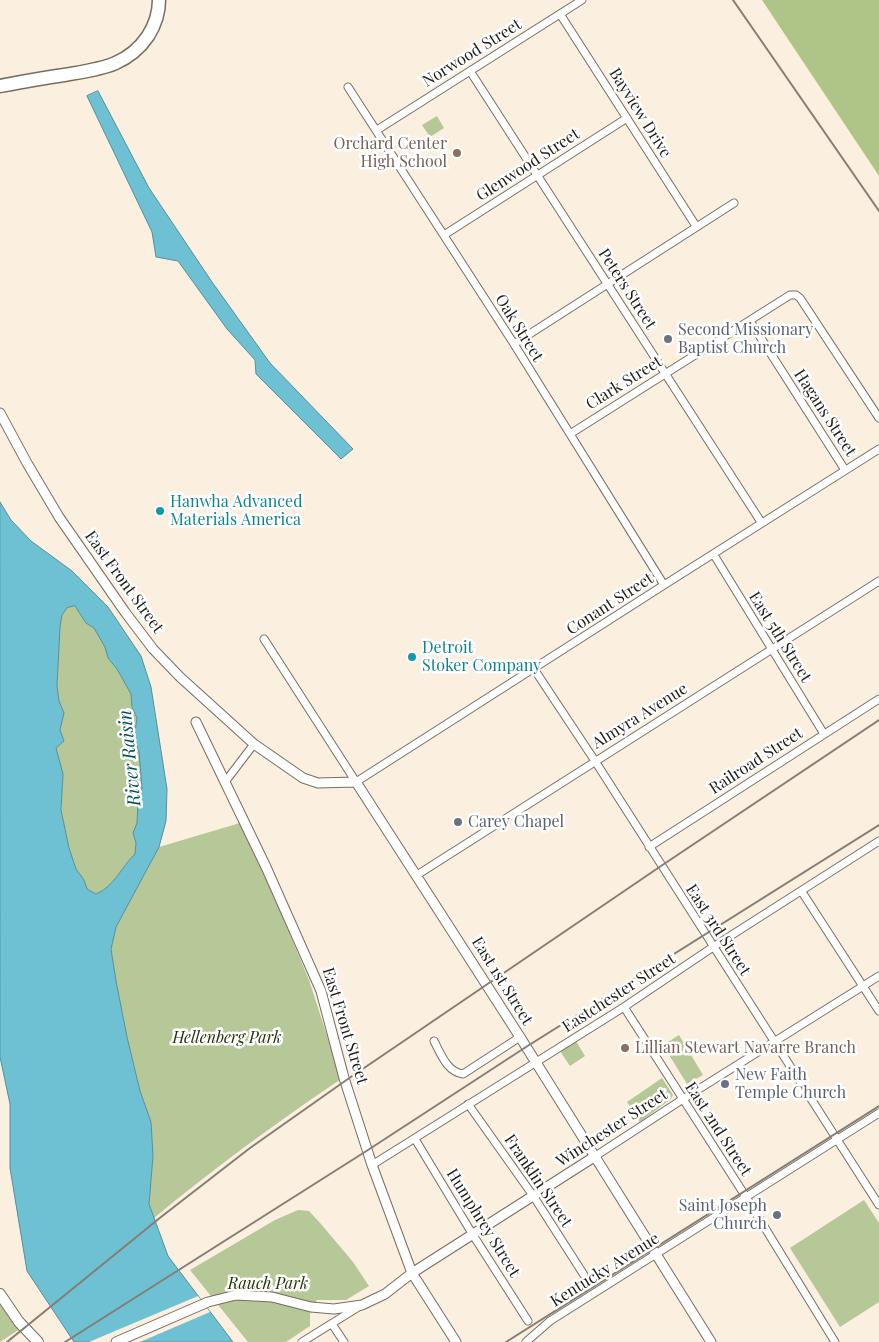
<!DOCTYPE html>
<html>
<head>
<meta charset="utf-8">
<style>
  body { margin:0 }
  canvas { display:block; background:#fbefdf }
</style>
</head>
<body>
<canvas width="879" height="1342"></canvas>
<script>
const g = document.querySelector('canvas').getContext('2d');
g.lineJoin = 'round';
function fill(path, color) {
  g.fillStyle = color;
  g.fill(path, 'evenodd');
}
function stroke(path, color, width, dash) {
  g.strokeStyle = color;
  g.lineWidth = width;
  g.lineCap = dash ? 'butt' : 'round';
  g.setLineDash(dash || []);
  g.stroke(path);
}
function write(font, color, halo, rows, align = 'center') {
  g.font = font + ' "Playfair Display",serif';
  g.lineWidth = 5;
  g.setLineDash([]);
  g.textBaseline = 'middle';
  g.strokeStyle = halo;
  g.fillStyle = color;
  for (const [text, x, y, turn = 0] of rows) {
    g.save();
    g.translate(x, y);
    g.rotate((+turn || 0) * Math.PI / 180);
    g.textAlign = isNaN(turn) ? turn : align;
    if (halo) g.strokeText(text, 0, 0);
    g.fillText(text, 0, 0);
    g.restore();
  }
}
const green = new Path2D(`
  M437 116 444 128 430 137 422 125Z
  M75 606 86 623 94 627 106 647 108 658 117 669 131 694 132 707 137 718 134 738 139 752 142 788 138 803 137 823 133 833 136 843 135 854C122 866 114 887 96 894L87 889 84 880 76 869 69 848 61 810 63 774 56 748 64 741 60 730 64 713 59 701 57 686 60 627 62 615 67 608Z
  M240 823 263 870 309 980 341 1079C276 1123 214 1168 154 1218L149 1204 153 1156 151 1122 140 1091 127 1037 116 981 111 949 116 927 159 847Z
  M679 1035 703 1075 687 1084 663 1045Z
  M576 1041 585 1056 570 1066 560 1051Z
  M662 1078 673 1095 671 1099 640 1122 627 1102Z
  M864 1200 879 1223V1302L840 1327 790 1248Z
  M298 1210 309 1211 321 1224 353 1262 369 1286 346 1300H317L310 1314V1326L286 1342H248L190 1270 275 1220Z
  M0 1305 20 1329 0 1342Z`);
const forest = new Path2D(`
  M762 0H879V176Z`);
const water = new Path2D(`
  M98 91 149 188 212 282 270 363 353 449 341 459 256 374 255 360 227 329 178 261 156 257 152 232 87 96Z
  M0 502 11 520 31 541 72 571 108 607 141 656 151 687 167 789 166 821 159 847 116 927 111 949 116 981 127 1037 140 1091 151 1122 153 1156 149 1204 168 1256 233 1342H74L27 1271 10 1168V1104L0 1057ZM75 606 86 623 94 628 105 647 108 658 117 669 131 694 132 707 137 718 134 738 139 752 142 788 138 803 137 823 133 833 136 843 135 854C122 866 114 887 96 894L87 889 84 880 76 869 69 848 61 810 63 774 56 748 64 741 60 730 64 713 59 701 57 686 60 627 62 615 67 608Z`);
const pier = new Path2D(`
  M198 1296 210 1312 140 1342H89Z`);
const minor = new Path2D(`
  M560 14 696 226
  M470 71 761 522
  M348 87 514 344 664 585
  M377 130 582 0
  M444 235 627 118
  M750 321 845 470
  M514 344 734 203
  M570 434 790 295H796L800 298 879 418
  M714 555 824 734
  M264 639 356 782 664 585 879 449
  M534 669 595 761 879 1205
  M225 782 254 744
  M649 847 879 699
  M417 875 879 581
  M802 892 879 1011
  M624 1007 746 1197 835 1342
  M434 1041C441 1054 447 1072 463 1074L520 1037
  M468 1104 534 1197 584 1275
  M415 1139 473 1235 528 1321
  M594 1157 683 1099 879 976
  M372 1165 624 1007 713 947 879 841
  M332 1324 344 1342
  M302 1342 360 1306
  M526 1342 550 1321 879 1113`);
const tertiary = new Path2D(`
  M0 413 27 463 59 517 125 612 153 649 180 677 254 744 303 778 318 783 356 782 520 1037 711 1342
  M196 722 266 867 321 991 344 1078 372 1165 412 1273 456 1342
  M116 1342 208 1302 236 1295 272 1297 311 1307 334 1309 362 1305 385 1294 412 1273 594 1157`);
const secondary = new Path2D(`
  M0 1294 19 1322 38 1342`);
const motorway = new Path2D(`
  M0 86C21 82 43 78 64 75 98 69 127 67 148 36 155 25 159 13 159 0`);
const rail = new Path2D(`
  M733 0 879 211
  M7 1342 161 1217 250 1148 345 1081 661 866 879 720
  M65 1342 368 1150 526 1047 879 825
  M506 1342 879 1106`);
const markers = [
  [457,153,5,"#8d6e63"],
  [668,339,5,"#6b7280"],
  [160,511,5,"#0f9aa8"],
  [412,657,5,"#0f9aa8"],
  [458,822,5,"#6b7280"],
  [625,1048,5,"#8d6e63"],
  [725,1084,5,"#6b7280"],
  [777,1215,5,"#6b7280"]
];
const streetNames = [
  ["Norwood Street",472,53,-32],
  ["Bayview Drive",640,113,58],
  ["Glenwood Street",528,165,-33],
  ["Peters Street",627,289,57],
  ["Oak Street",519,328,58],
  ["Clark Street",624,383,-32],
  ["Hagans Street",825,413,57],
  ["East Front Street",124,582,54],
  ["Conant Street",610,604,-33],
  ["East 5th Street",780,637,58],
  ["Almyra Avenue",640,716,-32],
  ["Railroad Street",756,761,-33],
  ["East 3rd Street",718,930,57],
  ["East 1st Street",502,981,58],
  ["Eastchester Street",619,993,-33],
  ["East Front Street",345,1026,73],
  ["Winchester Street",612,1128,-33],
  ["East 2nd Street",718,1129,57],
  ["Franklin Street",538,1181,56],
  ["Humphrey Street",483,1223,58],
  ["Kentucky Avenue",605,1270,-32]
];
const educationNames = [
  ["Orchard Center",447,144],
  ["High School",447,162],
  ["Lillian Stewart Navarre Branch",635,1048,"left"]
];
const worshipNames = [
  ["Second Missionary",678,330],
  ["Baptist Church",678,348],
  ["Carey Chapel",468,822],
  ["New Faith",735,1075],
  ["Temple Church",735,1093],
  ["Saint Joseph",767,1206,"right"],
  ["Church",767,1224,"right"]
];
const cultureNames = [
  ["Hanwha Advanced",170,502],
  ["Materials America",170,520],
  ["Detroit",422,648],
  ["Stoker Company",422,666]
];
const parkNames = [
  ["Hellenberg Park",227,1038],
  ["Rauch Park",268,1284]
];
const waterNames = [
  ["River Raisin",130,758,-96]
];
fill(green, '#b6c798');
fill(forest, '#afc588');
fill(water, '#6ec1d3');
stroke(water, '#568f9a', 1);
fill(pier, '#fbefdf');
stroke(minor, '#776d5e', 9);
stroke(tertiary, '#776d5e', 11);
stroke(secondary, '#776d5e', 12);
stroke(motorway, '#776d5e', 15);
stroke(minor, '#fff', 7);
stroke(tertiary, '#fff', 9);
stroke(secondary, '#fff', 10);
stroke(motorway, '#fff', 12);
stroke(rail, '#867e74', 2);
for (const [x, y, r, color] of markers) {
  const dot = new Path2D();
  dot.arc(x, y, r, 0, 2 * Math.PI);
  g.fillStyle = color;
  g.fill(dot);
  stroke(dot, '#fff', 2);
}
write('16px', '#1e1a14', '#fff', streetNames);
write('16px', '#785e54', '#fff', educationNames, 'right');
write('16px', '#5b616d', '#fff', worshipNames, 'left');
write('16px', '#0d838f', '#fff', cultureNames, 'left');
write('italic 16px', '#263305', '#fff', parkNames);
write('italic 18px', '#004f5c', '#fff', waterNames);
</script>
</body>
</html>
